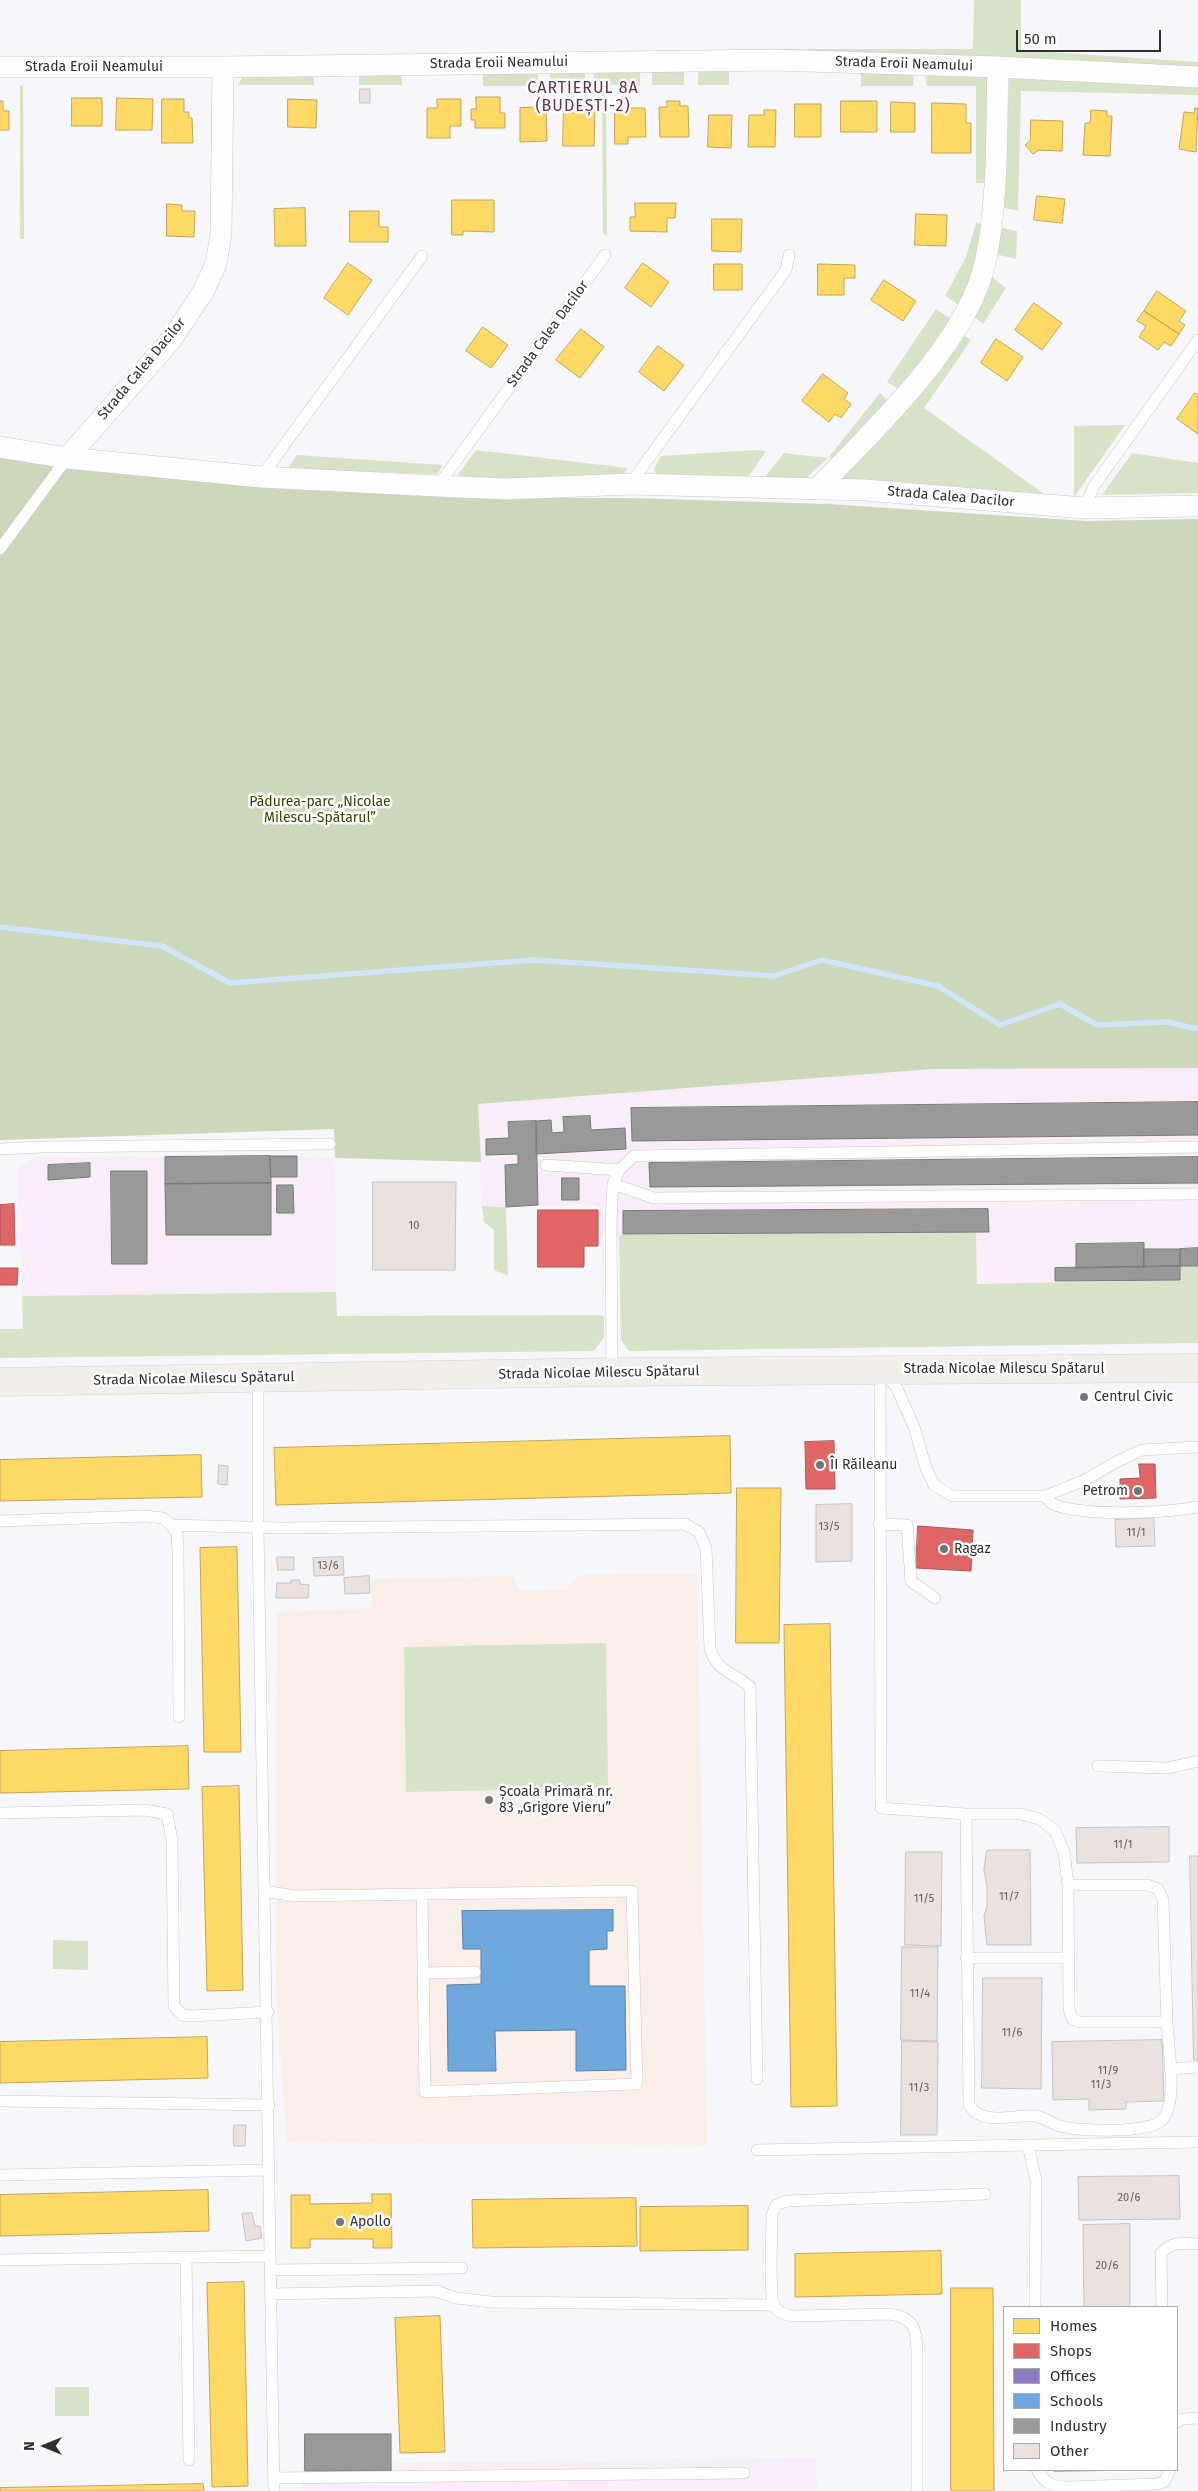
<!DOCTYPE html>
<html>
<head>
<meta charset="utf-8">
<style>
  body { margin:0 }
  #map { position:relative; width:1198px; height:2491px; overflow:hidden; background:#f6f6fb; font-family:"Fira Sans",sans-serif }
  canvas { display:block }
  .legend { position:absolute; left:1003px; top:2306px; width:175px; height:165px; box-sizing:border-box; background:#fff; border:1px solid #acacad; margin:0; padding:6px 9px; list-style:none; font-size:15px; color:#2f2f32 }
  .legend li { display:flex; align-items:center; gap:10px; height:25px }
  .legend b { width:25px; border:1px solid #acacad }
  .north { position:absolute; left:20px; top:2421px; width:50px; height:50px; -webkit-text-stroke:4px #fff; paint-order:stroke; rotate:270deg; font-size:14px; font-weight:700; line-height:20px; text-align:center; color:#2f2f32 }
  .north::after { content:''; display:block; margin:auto; width:18px; height:22px; background:#2f2f32; clip-path:polygon(50% 0,100% 100%,50% 72%,0 100%) }
  .scale { position:absolute; left:1016px; top:30px; width:145px; height:22px; box-sizing:border-box; border:2px solid #2f2f32; border-top:0; padding-left:6px; font-size:15px; line-height:18px; white-space:nowrap; color:#2f2f32; -webkit-text-stroke:4px #fff; paint-order:stroke }
</style>
</head>
<body>
<div id="map">
<canvas width="1198" height="2491"></canvas>
<ul class="legend">
<li><b style="height:14px;background:#ffd966"></b>Homes</li>
<li><b style="height:14px;background:#e06666"></b>Shops</li>
<li><b style="height:14px;background:#8e7cc3"></b>Offices</li>
<li><b style="height:14px;background:#6fa8dc"></b>Schools</li>
<li><b style="height:14px;background:#999"></b>Industry</li>
<li><b style="height:14px;background:#ebe1df"></b>Other</li>
</ul>
<div class="north">N</div>
<div class="scale">50 m</div>
</div>
<script>
const g = document.querySelector('canvas').getContext('2d');
g.lineJoin = 'round';
function fill(path, color) {
  g.fillStyle = color;
  g.fill(path, 'evenodd');
}
function stroke(path, color, width, dash) {
  g.strokeStyle = color;
  g.lineWidth = width;
  g.lineCap = dash ? 'butt' : 'round';
  g.setLineDash(dash || []);
  g.stroke(path);
}
function write(font, color, halo, rows, align = 'center') {
  g.font = font + ' "Fira Sans",sans-serif';
  g.lineWidth = 5;
  g.setLineDash([]);
  g.textBaseline = 'middle';
  g.strokeStyle = halo;
  g.fillStyle = color;
  for (const [text, x, y, turn = 0] of rows) {
    g.save();
    g.translate(x, y);
    g.rotate((+turn || 0) * Math.PI / 180);
    g.textAlign = isNaN(turn) ? turn : align;
    if (halo) g.strokeText(text, 0, 0);
    g.fillText(text, 0, 0);
    g.restore();
  }
}
const industrial = new Path2D(`
  M1198 1068V1266L1180 1267V1280L977 1284 976 1232 598 1235 597 1205 482 1206 477 1104 933 1069Z
  M297 1156 335 1158 336 1292 22 1296 18 1168 34 1157Z
  M305 2434 387 2463 816 2458 817 2491H302Z`);
const education = new Path2D(`
  M697 1573 707 2145 287 2143 276 1988 277 1612 372 1608 371 1579 513 1576 520 1591 565 1590 580 1575Z`);
const green = new Path2D(`
  M974 0H1021V50L1198 62V68L761 49H973Z
  M698 67 729 68V85H698Z
  M594 68H640V85H606L607 236 603 233 602 86H594Z
  M684 68V85H652V69Z
  M550 69H585V86H550Z
  M538 70V86H483V71Z
  M359 71 402 72V85H359Z
  M314 72V85H238L244 74Z
  M861 72H914L913 86H861Z
  M925 73 992 74 989 183H976V86H927Z
  M1010 75 1198 82V95L1021 91 1018 211 1001 207Z
  M23 85 24 239H20V86Z
  M976 223 985 225 962 307 945 296 966 257Z
  M998 227 1017 231 1016 259 995 254Z
  M988 274 1006 288 983 324 971 314Z
  M936 309 954 321 900 390 887 382Z
  M960 333 971 340 924 408 1047 496 836 479Z
  M880 393 889 402 838 456 828 458 806 478H764L784 453 828 458Z
  M1125 425 1074 497V426Z
  M476 450 628 468 620 479 454 480Z
  M754 450 766 451 748 477 657 476 654 469 661 456Z
  M1132 453 1198 463V493L1102 495Z
  M297 455 443 465 437 474 287 470Z
  M482 1206 506 1207 508 1276 494 1270V1230L484 1222Z
  M976 1232 977 1284 1180 1280V1266H1198V1343L629 1351 621 1340 619 1235Z
  M336 1292 337 1316 599 1315 604 1316V1337L594 1351 0 1358V1329H23L22 1296Z
  M606 1643 608 1788 406 1792 404 1647Z
  M53 1940 88 1941V1970L53 1969Z
  M55 2387H89V2416H55Z`);
const forest = new Path2D(`
  M0 458 46 465 498 498H628L828 504 1086 521 1198 519V1068L933 1069 478 1104 481 1162 335 1158 334 1129 0 1140Z`);
const homes = new Path2D(`
  M476 97H500V113H505V128H475V120H471V109H476Z
  M72 98H102V126H72Z
  M117 98 153 99 152 130H116Z
  M162 99H184V112H189V118H192L193 143H162Z
  M288 99 317 100 316 128 288 127Z
  M437 99H461V126H450V138H427V108H437Z
  M0 101H3V111H9V130H0Z
  M667 101H680V106H688L689 137H660L659 107H667Z
  M841 101H877V132H841Z
  M891 102 915 103V132H891Z
  M932 103 966 104V123H971V153H932Z
  M795 104H821V137H795Z
  M546 107 547 141 520 142V108Z
  M564 108 595 109 594 146H563Z
  M615 108H645L646 137H628V144H615Z
  M1195 108H1198L1196 152 1179 149 1184 112 1194 113Z
  M764 110H776L775 147H748L749 115H764Z
  M1091 110 1107 111V116H1112L1110 156 1083 155 1085 123H1090Z
  M709 115H732L731 148 708 147Z
  M1031 120 1063 121 1062 151 1039 150 1033 154 1025 145 1030 141Z
  M1037 196 1065 199 1062 223 1034 220Z
  M452 200H494V232L463 231V235H452Z
  M635 203H676L675 218H667V232L630 231V217H635Z
  M167 204 182 205V211H195L194 237 167 236Z
  M305 208 306 246H275L274 209Z
  M350 211H379V227H388V242H350Z
  M916 214 947 215 946 246 915 245Z
  M712 219H742L741 252 712 251Z
  M348 263 372 280 348 315 324 298Z
  M643 263 669 282 651 307 625 288Z
  M714 264H742V290H714Z
  M818 264 855 265V278H844V295H818Z
  M884 280 916 301 903 321 871 300Z
  M1157 291 1186 311 1179 321 1185 325 1179 334 1144 311Z
  M1034 303 1062 323 1042 350 1015 330Z
  M1144 311 1179 334 1171 346 1164 342 1158 350 1139 337 1146 326 1137 321Z
  M483 327 508 345 491 368 466 351Z
  M581 329 604 347 580 378 556 360Z
  M996 339 1023 357 1007 381 981 363Z
  M658 346 684 365 664 391 639 372Z
  M823 374 848 393 844 399 851 404 841 418 835 414 829 422 802 401Z
  M1195 393 1198 395V434L1177 419Z
  M730 1436 731 1493 276 1505 274 1448Z
  M201 1455 202 1497 0 1501V1460Z
  M737 1488H781L779 1643H736Z
  M237 1547 241 1752H204L200 1548Z
  M830 1624 837 2106 791 2107 784 1625Z
  M188 1746 189 1789 0 1793V1751Z
  M239 1786 243 1990 207 1991 202 1787Z
  M207 2037 208 2078 0 2083V2042Z
  M208 2190 209 2231 0 2236V2195Z
  M372 2194H391L392 2248H373V2239H310V2248H291V2195H310V2204L372 2203Z
  M636 2198 637 2246 473 2248 472 2200Z
  M748 2206V2250L640 2251V2207Z
  M941 2251 942 2294 795 2297V2254Z
  M244 2282 248 2486 212 2487 207 2283Z
  M951 2288H993L994 2491H951Z
  M440 2316 445 2452 400 2453 395 2318Z
  M203 2484 204 2491H0V2488Z`);
const shops = new Path2D(`
  M14 1204 15 1245H0V1205Z
  M538 1210H598V1246H584V1267H538Z
  M0 1268H18L17 1285H0Z
  M834 1441 835 1489H806L805 1442Z
  M1139 1464H1155L1156 1498 1120 1499V1479L1140 1478Z
  M918 1526 973 1530 971 1571 916 1568Z`);
const offices = new Path2D(`
  M1054 2470H1155L1054 2471Z`);
const schools = new Path2D(`
  M613 1910V1931H607V1949L589 1950V1986H625L626 2070 576 2071V2030L495 2031 496 2071H448L447 1985 481 1984V1949H463L462 1911Z`);
const industry = new Path2D(`
  M1198 1102V1135L632 1141 631 1108Z
  M590 1116 591 1130 625 1128 626 1149 536 1154V1121L551 1120 552 1133 564 1132 563 1117Z
  M536 1121 538 1205 506 1207 505 1165 518 1164V1154L486 1155V1139L509 1138 508 1122Z
  M270 1156 271 1183 165 1184V1157Z
  M270 1156H297V1177H271Z
  M1198 1157V1183L650 1187 649 1163Z
  M90 1163V1177L48 1180V1165Z
  M111 1171H147V1264H112Z
  M562 1178H579V1200H562Z
  M271 1183V1235H166L165 1184Z
  M277 1185H293L294 1213H277Z
  M988 1209 989 1232 623 1234V1211Z
  M1144 1243V1267L1076 1268V1244Z
  M1198 1248V1266H1180V1249Z
  M1144 1249H1180V1266L1144 1267Z
  M1180 1266V1280L1055 1281V1268Z
  M305 2434H391V2471H305Z`);
const stream = new Path2D(`
  M0 927 162 946 230 983 534 960 774 976 822 960 938 986 1000 1025 1060 1004 1097 1025 1167 1022 1198 1029`);
const building = new Path2D(`
  M360 89H370V103H360Z
  M373 1182H456L455 1270H373Z
  M219 1465 228 1466 227 1485 218 1484Z
  M852 1504V1561L816 1562V1505Z
  M1154 1518 1155 1546 1116 1547 1115 1520Z
  M277 1557H294V1570H278Z
  M343 1557 344 1575 314 1576 313 1558Z
  M369 1576 370 1593 345 1594 344 1578Z
  M291 1580H300V1584L309 1585 308 1598H276L277 1583H291Z
  M1169 1827V1862L1077 1863 1076 1828Z
  M987 1850H1030L1031 1945H987L984 1916 987 1906V1887L984 1870Z
  M906 1852H942L941 1946 905 1945Z
  M1190 1856H1198V2060H1194Z
  M902 1947H938L937 2041 901 2040Z
  M983 1978H1042L1041 2089 982 2088Z
  M1162 2040 1164 2101 1126 2102V2109L1089 2110V2099L1053 2100 1052 2042Z
  M902 2041 938 2042 937 2135H901Z
  M234 2125H246L245 2146H234Z
  M1179 2176 1180 2219 1079 2220 1078 2177Z
  M252 2213 255 2226H260L262 2238 246 2241 242 2214Z
  M1130 2224V2307H1084L1083 2225Z`);
const lane = new Path2D(`
  M261 477 422 256
  M630 484 786 270 789 255
  M438 486 605 255
  M1084 508 1094 486 1198 340
  M0 549 67 458
  M0 1149 42 1147 330 1144
  M546 1165 619 1170
  M613 1184 654 1198 1198 1194
  M880 1370 881 1808 966 1814H1021L1039 1819 1055 1831 1064 1852 1068 1885 1069 2009 1072 2019 1080 2022H1167C1168 2045 1178 2100 1163 2119 1152 2134 1082 2131 1064 2127 1054 2126 1046 2118 1036 2116 1013 2114 983 2127 969 2105L966 1814
  M612 1372 611 1221 613 1184 619 1170 634 1156 1198 1147
  M884 1374 896 1386 914 1427 926 1468 934 1485 952 1496H1045L1085 1480 1118 1461 1142 1450 1198 1447
  M258 1378V1528L274 2491
  M1045 1496C1047 1499 1049 1502 1053 1504 1082 1517 1166 1513 1198 1507
  M0 1521 145 1516 163 1518 171 1525 282 1528 685 1524 699 1532 706 1548 710 1649C718 1673 734 1672 750 1687L757 2079
  M879 1524 907 1525 911 1581 935 1598
  M171 1525 177 1534 178 1550 179 1717
  M1098 1766 1168 1768 1198 1761
  M0 1813 145 1810 167 1814 172 1840 174 2006 182 2015 192 2016 268 2012
  M1068 1885H1147L1158 1889 1163 1900 1167 2022
  M264 1891 295 1896 632 1891 637 2084 425 2092 422 1894
  M966 1958H1069
  M424 1973 475 1972
  M1170 2069 1198 2067
  M0 2101 269 2105
  M1028 2145 1036 2180 1035 2307
  M757 2150 1198 2142
  M0 2175 269 2170
  M186 2257 189 2460
  M0 2260 270 2256
  M271 2270 462 2268
  M271 2294 436 2291 456 2298 491 2302 774 2305
  M1162 2307 1161 2253C1171 2241 1184 2243 1198 2244
  M1177 2422 1182 2419 1198 2418
  M1037 2470C1045 2484 1053 2487 1068 2487L1156 2484 1164 2482 1170 2470
  M274 2478 744 2473
  M917 2491V2352C916 2329 915 2318 890 2314L794 2316C786 2315 777 2312 774 2305 769 2295 772 2231 772 2215L776 2205 786 2201 985 2194`);
const street = new Path2D(`
  M0 67H223L776 60 998 67 1198 77
  M0 447 67 458 261 477 438 486 507 489 630 484 865 490 1084 508 1198 506
  M67 458 171 340 203 292 216 264 221 234 223 67
  M817 489C873 431 968 342 985 263 999 199 996 131 998 67`);
const primary = new Path2D(`
  M0 1382 612 1372 1198 1368`);
const markers = [
  [1084,1397,5,"#757578"],
  [820,1465,5,"#757578"],
  [1138,1491,5,"#757578"],
  [944,1549,5,"#757578"],
  [489,1800,5,"#757578"],
  [340,2222,5,"#757578"]
];
const numberNames = [
  ["10",414,1226],
  ["13/5",829,1527],
  ["11/1",1136,1533],
  ["13/6",328,1566],
  ["11/1",1123,1845],
  ["11/7",1009,1897],
  ["11/5",924,1899],
  ["11/4",920,1994],
  ["11/6",1012,2033],
  ["11/9",1108,2071],
  ["11/3",1101,2085],
  ["11/3",919,2088],
  ["20/6",1129,2198],
  ["20/6",1107,2266]
];
const streetNames = [
  ["Strada Eroii Neamului",499,63,-1],
  ["Strada Eroii Neamului",904,64,2],
  ["Strada Eroii Neamului",94,67],
  ["Strada Calea Dacilor",548,334,-54],
  ["Strada Calea Dacilor",142,369,-50],
  ["Strada Calea Dacilor",951,497,5],
  ["Strada Nicolae Milescu Spătarul",1004,1369],
  ["Strada Nicolae Milescu Spătarul",599,1373,-1],
  ["Strada Nicolae Milescu Spătarul",194,1379,-1]
];
const parkNames = [
  ["Pădurea-parc „Nicolae",320,802],
  ["Milescu-Spătarul”",320,818]
];
const poiNames = [
  ["Centrul Civic",1094,1397],
  ["ÎI Răileanu",830,1465],
  ["Petrom",1128,1491,"right"],
  ["Ragaz",954,1549],
  ["Școala Primară nr.",499,1792],
  ["83 „Grigore Vieru”",499,1808],
  ["Apollo",350,2222]
];
const quarterNames = [
  ["CARTIERUL 8A",583,89],
  ["(BUDEȘTI-2)",583,107]
];
fill(industrial, '#f8edf8');
fill(education, '#faeee9');
fill(green, '#d7e3c6');
fill(forest, '#ccd8ba');
fill(homes, '#ffd966');
stroke(homes, '#c1a656', 1);
fill(shops, '#e06666');
stroke(shops, '#ab5656', 1);
fill(offices, '#8e7cc3');
stroke(offices, '#726598', 1);
fill(schools, '#6fa8dc');
stroke(schools, '#5c84a9', 1);
fill(industry, '#999');
stroke(industry, '#79797a', 1);
stroke(stream, '#d0e4fa', 5.5);
fill(building, '#ebe1df');
stroke(building, '#c5c3c5', 1);
stroke(lane, '#c7c7cb', 12);
stroke(street, '#c7c7cb', 22);
stroke(primary, '#d2d2d4', 29);
stroke(lane, '#fefefe', 11);
stroke(street, '#fefefe', 21);
stroke(primary, '#f2eeea', 28);
for (const [x, y, r, color] of markers) {
  const dot = new Path2D();
  dot.arc(x, y, r, 0, 2 * Math.PI);
  g.fillStyle = color;
  g.fill(dot);
  stroke(dot, '#fff', 2);
}
write('11px', '#5e5c5d', null, numberNames);
write('14px', '#2f2f32', '#fff', streetNames);
write('14px', '#344601', '#fff', parkNames);
write('14px', '#2f2f32', '#fff', poiNames, 'left');
g.letterSpacing = '1px';
write('16px', '#6a2b50', '#fff', quarterNames);
g.letterSpacing = '0px';
</script>
</body>
</html>
